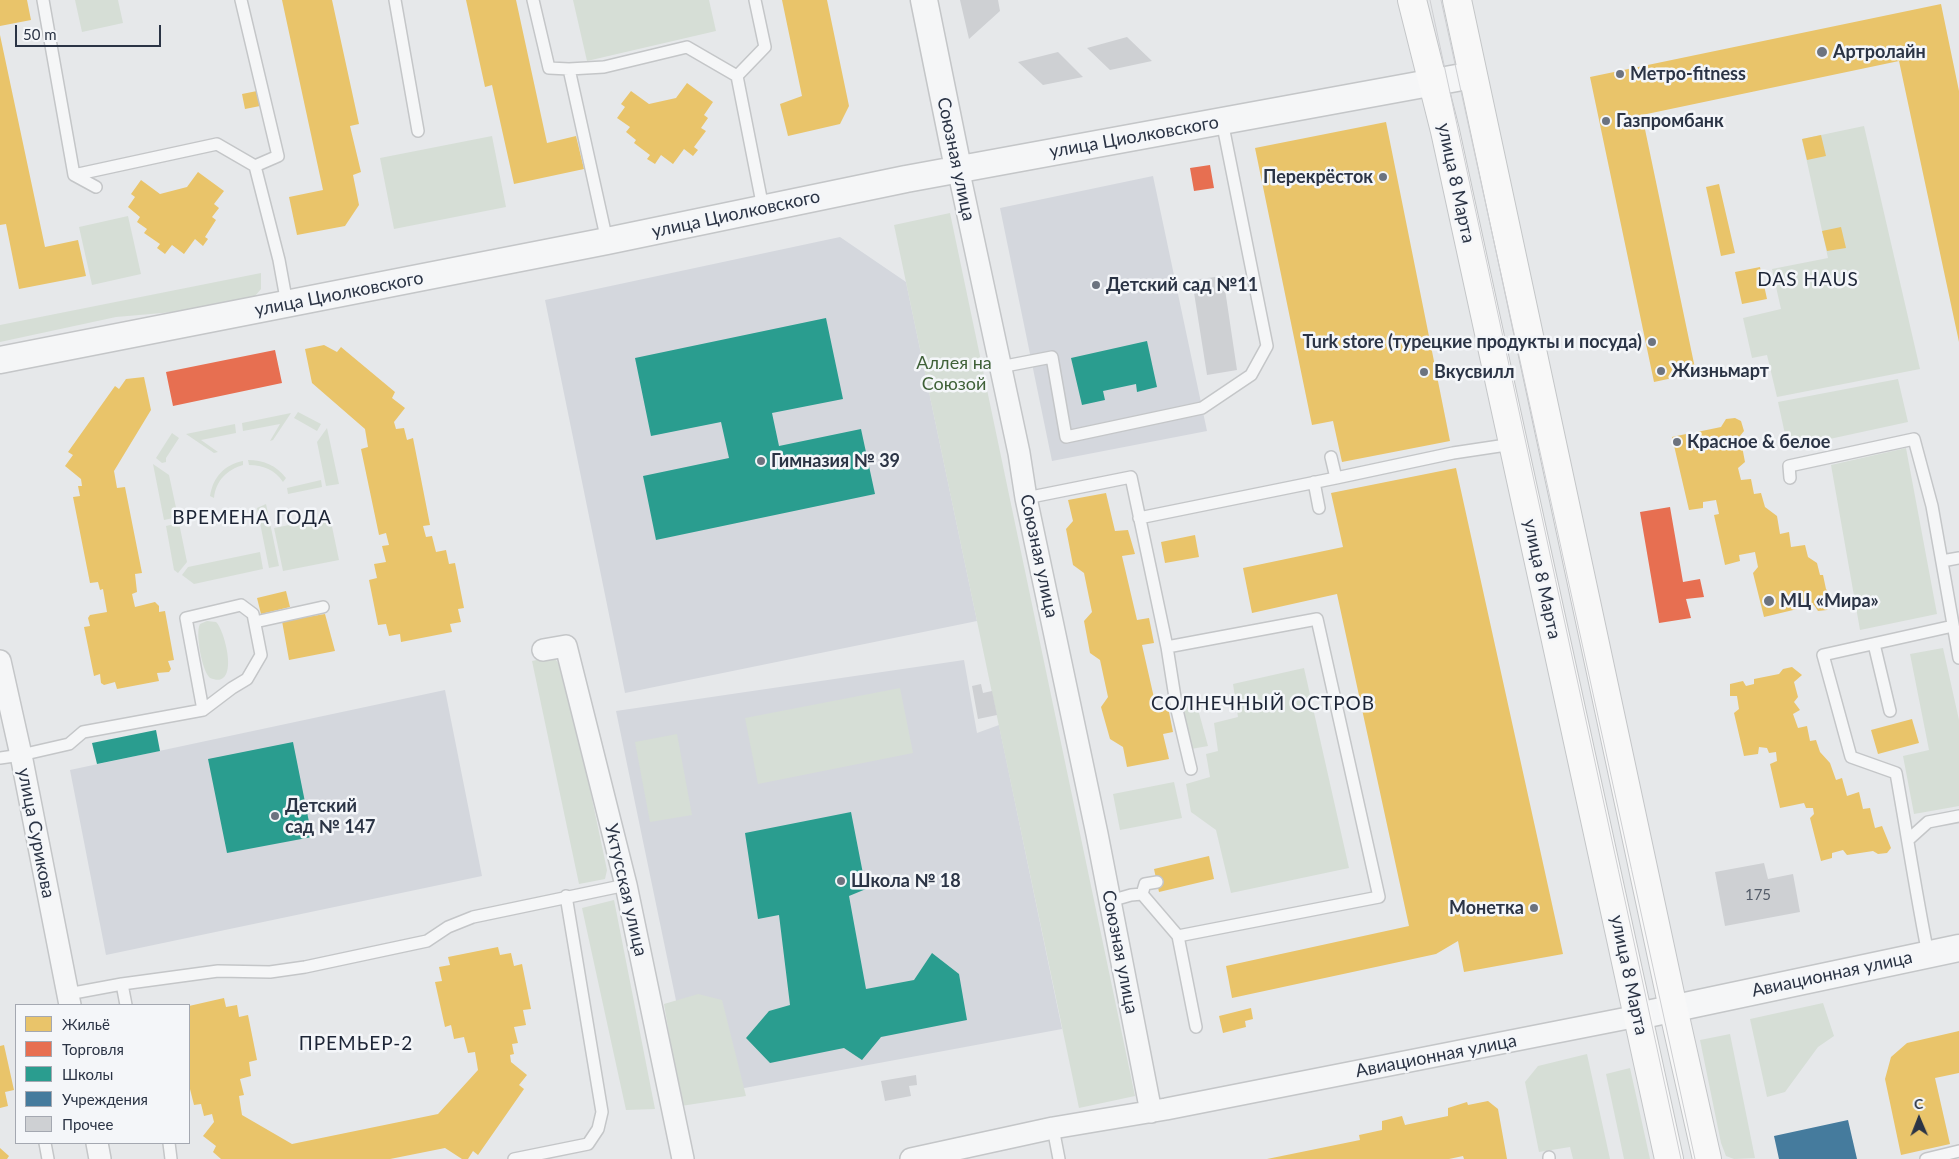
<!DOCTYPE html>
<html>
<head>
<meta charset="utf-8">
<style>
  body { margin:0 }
  #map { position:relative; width:1959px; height:1159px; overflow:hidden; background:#e6e8ea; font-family:Lato,sans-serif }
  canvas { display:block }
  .legend { position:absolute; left:15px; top:1004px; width:175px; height:140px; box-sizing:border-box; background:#f4f6f9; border:1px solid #a4a8b1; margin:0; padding:6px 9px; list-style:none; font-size:15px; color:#2b3445 }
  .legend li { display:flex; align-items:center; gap:10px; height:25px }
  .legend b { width:25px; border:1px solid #a4a8b1 }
  .north { position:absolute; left:1894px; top:1094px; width:50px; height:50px; -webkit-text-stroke:4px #f4f6f9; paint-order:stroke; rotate:359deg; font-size:14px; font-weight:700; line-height:20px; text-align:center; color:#2b3445 }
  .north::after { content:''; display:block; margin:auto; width:18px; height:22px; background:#2b3445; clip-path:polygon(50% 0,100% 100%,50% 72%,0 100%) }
  .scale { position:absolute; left:15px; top:25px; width:146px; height:22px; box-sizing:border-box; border:2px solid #2b3445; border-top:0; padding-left:6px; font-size:15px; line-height:18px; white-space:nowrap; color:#2b3445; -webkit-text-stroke:4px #f4f6f9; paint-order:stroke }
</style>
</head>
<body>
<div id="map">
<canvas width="1959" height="1159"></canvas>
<ul class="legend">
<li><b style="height:14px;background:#e9c46a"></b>Жильё</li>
<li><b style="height:14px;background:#e76f51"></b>Торговля</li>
<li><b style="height:14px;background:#2a9d8f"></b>Школы</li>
<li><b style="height:14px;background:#457b9d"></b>Учреждения</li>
<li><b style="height:14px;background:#ced0d3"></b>Прочее</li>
</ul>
<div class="north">С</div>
<div class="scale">50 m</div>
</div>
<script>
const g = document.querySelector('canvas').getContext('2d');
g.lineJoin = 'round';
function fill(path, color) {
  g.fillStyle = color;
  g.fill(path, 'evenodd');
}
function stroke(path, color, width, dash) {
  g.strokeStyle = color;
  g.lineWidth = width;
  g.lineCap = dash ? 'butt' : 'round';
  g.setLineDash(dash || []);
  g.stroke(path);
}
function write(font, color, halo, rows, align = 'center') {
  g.font = font + ' Lato,sans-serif';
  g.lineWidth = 5;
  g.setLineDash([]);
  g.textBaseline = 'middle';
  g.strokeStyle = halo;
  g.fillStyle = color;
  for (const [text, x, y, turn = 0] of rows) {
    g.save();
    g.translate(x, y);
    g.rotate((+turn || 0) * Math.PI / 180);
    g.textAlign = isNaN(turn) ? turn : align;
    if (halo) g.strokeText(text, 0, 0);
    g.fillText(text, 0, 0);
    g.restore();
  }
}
const built = new Path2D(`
  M1153 176 1207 431 1052 461 1000 208Z
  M840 237 906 282 977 621 625 693 545 300Z
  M964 660 977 733 999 725 1062 1029 696 1097 616 711Z
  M445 690 482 876 106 955 70 770Z`);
const green = new Path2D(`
  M75 0H118L123 23 82 32Z
  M573 0H709L716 31 587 61Z
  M1864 126 1920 369 1777 397 1767 355 1752 358 1743 318 1781 309 1772 269 1828 258 1802 139Z
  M492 136 506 207 394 229 380 158Z
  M950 213 1135 1096 1079 1108 894 225Z
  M128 216 141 274 92 285 79 227Z
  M261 273V289L255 296 197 310 116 317 0 342V325Z
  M1898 379 1908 422 1788 448 1778 402Z
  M298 412 321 424 317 431 294 418Z
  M291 413 273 440 270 441 280 424 243 431 242 423Z
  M235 424 236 433 201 440 218 452 214 453 186 434Z
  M327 428 339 484 326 486 317 442Z
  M172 433 179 438 166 458V462L162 463 156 458Z
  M1906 448 1937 614 1860 630 1831 465Z
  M248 460C263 460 276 465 286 478L283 482C275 470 263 465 249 465Z
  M243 461V465C227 470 216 480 214 498L210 496C213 477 224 465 243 461Z
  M153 464 169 475 178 517 164 520Z
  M321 480 322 487 288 494 287 488Z
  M266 504 279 566 269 568 257 508Z
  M330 517 339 560 283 571 274 528Z
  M179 523 187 562 178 573 174 570 166 526Z
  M260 552 263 569 194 584 182 575 188 567Z
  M207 621 216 622C225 630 241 691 210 678 202 671 195 633 200 624Z
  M1943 648 1959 720V806L1914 814 1903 756 1929 750 1910 654Z
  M546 658 555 659 565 671 607 870 605 879 579 884 532 661Z
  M1304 668 1349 868 1231 893 1216 830 1191 812 1186 784 1210 777 1206 754 1218 751 1214 723 1238 717 1233 684Z
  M900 688 913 753 758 784 745 718Z
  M1195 698 1208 746 1191 749 1181 701Z
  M677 734 692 815 650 822 635 742Z
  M1174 782 1182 818 1120 830 1113 794Z
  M614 900 655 1109 626 1110 582 908Z
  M698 994 722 1000 746 1096 681 1106 664 1004Z
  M1823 1003 1834 1036 1818 1047 1785 1092 1767 1097 1750 1019Z
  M1730 1034 1755 1158 1734 1159 1726 1156 1721 1143 1700 1040Z
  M1587 1054 1610 1159H1573L1570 1147 1539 1152 1525 1082 1538 1066Z
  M1630 1068 1650 1159H1624L1606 1074Z`);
const homes = new Path2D(`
  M0 0H27L31 20 0 26Z
  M282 0H332L359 124 350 126 361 172 353 175 359 205 345 226 297 235 289 197 323 190Z
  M466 0H516L547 143 576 136 584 169 514 184 492 85 485 87Z
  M782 0H827L849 106 840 124 788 136 780 104 802 96Z
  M1941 4 1959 91V342L1899 61 1642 115 1696 373 1654 382 1590 77Z
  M0 35 45 247 78 240 86 276 19 289 6 224 0 225Z
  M687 83 713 102 704 115 708 118 701 128 706 131 694 147 698 150 693 156 684 149 673 164 661 155 655 164 647 159 650 155 634 143 636 140 626 132 630 127 617 118 625 107 621 104 631 91 649 104 676 98Z
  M257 91 260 106 245 109 242 94Z
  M1386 122 1450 441 1342 462 1333 421 1312 425 1255 148Z
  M1821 135 1826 156 1807 160 1802 139Z
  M198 172 224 191 214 204 219 208 212 217 216 220 205 237 208 239 203 246 195 239 184 254 172 245 165 254 157 248 160 244 144 233 147 229 137 222 140 217 128 207 135 197 131 194 141 180 160 194 187 187Z
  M1719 184 1735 253 1721 256 1706 187Z
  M1841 227 1846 248 1827 251 1822 231Z
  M1760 267 1767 299 1742 304 1735 272Z
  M324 345 337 352 341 347 395 392 392 398 405 408 394 422 396 429 404 428 407 440 413 438 430 525 423 526 426 537 432 536 436 552 446 550 449 564 455 563 464 608 458 609 461 622 450 624 452 632 401 642 400 634 389 636 386 624 378 625 369 580 377 578 374 564 386 562 382 546 389 545 386 533 379 535 361 449 368 447 365 429 312 383 305 349Z
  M144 377 151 410 114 471 117 488 125 487 142 573 135 574 137 592 132 594 135 607 155 602 159 606V612L165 611 174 660 168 661 171 669 169 672 157 673 159 681 117 689 115 682 104 685 101 683 100 674 94 676 84 627 90 626 88 618 90 615 107 612 103 589 100 590 98 582 90 583 73 497 80 496 78 486H82L81 479 65 466 73 455 68 452 115 386 119 389 126 379Z
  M1735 418 1741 421 1744 431 1740 436 1745 462 1738 468 1741 480 1751 479 1754 494 1761 493 1765 507 1777 516 1780 534 1789 532 1791 547 1805 545 1808 557 1817 563 1820 575H1823L1826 589 1832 597 1830 607 1827 610 1818 611 1814 605 1764 617 1753 573 1758 567 1755 552 1739 555 1740 561 1725 565 1714 515 1719 514 1716 500 1703 502V508L1689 510 1672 437 1686 434 1688 439 1698 436 1697 432 1721 427 1726 419Z
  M1456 468 1563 954 1464 972 1458 941 1436 954 1232 998 1226 966 1409 926 1337 594 1252 613 1243 568 1343 547 1331 493Z
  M1106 493 1115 531 1128 530 1135 554 1122 556 1137 620 1149 618 1154 643 1142 645 1157 711 1168 707 1173 732 1163 734 1169 759 1127 767 1123 747 1110 739 1101 707 1108 697 1100 660 1090 653 1084 621 1092 612 1084 573 1073 565 1066 529 1073 521 1068 500Z
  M1195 535 1199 557 1165 563 1161 542Z
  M286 591 290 607 261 614 257 598Z
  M325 614 335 651 289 660 282 621Z
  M1792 667 1802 675 1794 682 1798 697 1794 702 1800 710 1793 714 1798 728 1807 726 1810 741 1816 740 1820 752 1830 763 1836 780 1842 778 1847 796 1859 792 1863 809 1870 808 1875 828 1882 826 1891 848 1887 853 1878 854 1873 851 1847 855 1843 850 1832 853V858L1821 861 1810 818 1814 814 1813 808H1806L1804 803 1780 808 1770 764 1777 761 1776 752 1769 753 1767 748 1759 747 1758 754 1744 756 1734 713 1739 709 1737 696H1730V684L1743 681 1746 686 1754 684V679L1779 674 1783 669Z
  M1912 719 1919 743 1878 754 1871 730Z
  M1209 856 1214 879 1159 892 1154 869Z
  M498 947 500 955 511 953 514 966 522 964 531 1009 523 1010 526 1025 514 1027 518 1043 512 1044 514 1054 510 1055 511 1062 527 1075 519 1085 524 1089 478 1155 473 1151 468 1159H462L445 1148 390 1159H221L213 1152 216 1146 203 1136 214 1122 212 1114 204 1116 201 1104 194 1105 190 1089H189V1006L224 998 226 1007 237 1005 239 1017 248 1015 257 1060 249 1062 251 1076 240 1079 244 1095 239 1096 242 1115 292 1144 438 1114 478 1070 475 1052 468 1053 464 1037 454 1039 451 1025 445 1027 435 982 442 981 439 967 450 965 448 957Z
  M1251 1008 1253 1019 1245 1021 1246 1027 1223 1033 1219 1016Z
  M1959 1031V1073L1935 1078 1950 1144 1901 1155 1885 1079 1891 1057 1907 1043Z
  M4 1045 14 1090 5 1092 8 1106 0 1108V1046Z
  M1488 1101 1498 1109 1507 1159H1464L1463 1156 1449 1159H1267L1360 1140 1359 1135 1382 1130V1121L1402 1116 1405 1125 1448 1116V1108L1467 1102 1468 1105Z
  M0 1148 9 1156 7 1159H0Z`);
const shops = new Path2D(`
  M1210 165 1214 188 1194 191 1190 168Z
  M275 350 282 383 173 406 166 372Z
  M1670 507 1683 582 1700 579 1704 597 1686 599 1691 618 1659 623 1640 512Z`);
const schools = new Path2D(`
  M826 318 843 399 772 413 779 446 861 429 875 494 656 540 643 476 729 458 721 422 651 436 635 358Z
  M1147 341 1157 387 1137 392 1136 384 1103 391 1105 400 1082 405 1071 358Z
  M156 730 160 751 97 764 92 743Z
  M293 742 312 837 227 853 208 759Z
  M851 812 866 889 849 896 866 989 914 980 932 953 959 974 967 1020 881 1037 862 1060 844 1048 770 1063 746 1038 769 1011 790 1005 779 915 758 919 745 833Z`);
const public = new Path2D(`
  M1848 1120 1857 1159H1779L1774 1136Z`);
const building = new Path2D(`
  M960 0H998L1000 11 969 39Z
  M1127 37 1152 61 1110 70 1087 48Z
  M1058 52 1083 77 1043 85 1018 62Z
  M1223 276 1237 370 1207 375 1192 280Z
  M981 684 983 693 992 691 997 715 978 719 972 686Z
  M1764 863 1768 879 1793 874 1800 912 1725 926 1715 872Z
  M916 1075 917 1085 909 1086 911 1096 885 1101 881 1081Z`);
const service = new Path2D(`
  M43 0 74 175 217 144 255 166
  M241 0 278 156 255 166 279 260 287 304
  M395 0 418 131
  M533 0 549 68 569 69
  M737 76 765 47 755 0
  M74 175 96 187
  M607 241 569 69 604 67 687 47 737 76 763 208
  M1000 367 1052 357 1066 437 1202 408 1251 375 1267 346 1222 121
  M1331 457 1336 478 1453 453 1513 444
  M1790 478 1789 466 1914 439 1932 506 1959 658
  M1314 482 1319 508
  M1026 498 1131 477 1167 647 1177 710 1191 769
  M1139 518 1336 478
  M1942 561 1959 558
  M255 622 323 607
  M1874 644 1890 711
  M0 758 21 755 69 744 83 732 203 710 232 688 247 679 261 655 253 614 241 605 186 618 203 710
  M1908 840 1928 822 1959 816
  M1142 894 1145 884 1157 882
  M1110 901 1131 895 1142 894 1178 936 1379 897 1317 619 1167 647
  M1178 936 1196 1027
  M1928 954C1916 894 1907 834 1896 773L1851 757 1823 655 1953 626
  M122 984 218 971 270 972 305 967 427 941 448 927 473 917 626 885
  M68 994 122 984 126 1005
  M1053 1128 1059 1159
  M45 1143 48 1159
  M169 1143 171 1159
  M1549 1157V1159
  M514 1159 588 1144 598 1129 602 1112 566 896
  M1926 1159 1959 1151`);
const minor = new Path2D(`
  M958 168 1019 453 1026 498 1097 834 1151 1112
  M543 650 566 646 626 885 683 1159
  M0 661 21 755 70 1005
  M97 1143 100 1159
  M911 1159 1053 1128 1166 1109 1638 1016`);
const tertiary = new Path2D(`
  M924 0 958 168
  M0 360 607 241 906 179 1473 75
  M1638 1016 1959 948`);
const secondary = new Path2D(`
  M1412 0 1445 131 1669 1159
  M1457 0 1673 1008 1707 1159`);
const tram = new Path2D(`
  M1430 0 1681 1159
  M1441 0 1695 1159`);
const markers = [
  [1822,52,6,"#6c737f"],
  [1620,74,5,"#6c737f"],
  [1606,121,5,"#6c737f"],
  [1383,177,5,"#6c737f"],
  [1096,285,5,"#6c737f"],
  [1652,342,5,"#6c737f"],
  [1661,371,5,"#6c737f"],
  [1424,372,5,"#6c737f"],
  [1677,442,5,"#6c737f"],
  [761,461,5,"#6c737f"],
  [1769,601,6,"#6c737f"],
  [275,816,5,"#6c737f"],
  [841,881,5,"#6c737f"],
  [1534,908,5,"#6c737f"]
];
const numberNames = [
  ["175",1758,895]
];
const poiNames = [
  ["Артролайн",1833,52],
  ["Метро-fitness",1630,74],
  ["Газпромбанк",1616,121],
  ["Перекрёсток",1373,177,"right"],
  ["Детский сад №11",1106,285],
  ["Turk store (турецкие продукты и посуда)",1642,342,"right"],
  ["Жизньмарт",1671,371],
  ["Вкусвилл",1434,372],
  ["Красное & белое",1687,442],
  ["Гимназия № 39",771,461],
  ["МЦ «Мира»",1780,601],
  ["Детский",285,806],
  ["сад № 147",285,827],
  ["Школа № 18",851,881],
  ["Монетка",1524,908,"right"]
];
const streetNames = [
  ["улица Циолковского",1134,137,-10],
  ["Союзная улица",956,159,78],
  ["улица 8 Марта",1456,183,78],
  ["улица Циолковского",736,214,-12],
  ["улица Циолковского",339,294,-11],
  ["Союзная улица",1039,556,78],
  ["улица 8 Марта",1542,579,78],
  ["улица Сурикова",36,833,79],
  ["Уктусская улица",626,890,77],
  ["Союзная улица",1120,952,79],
  ["Авиационная улица",1832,974,-12],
  ["улица 8 Марта",1629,975,78],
  ["Авиационная улица",1436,1056,-11]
];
const parkNames = [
  ["Аллея на",954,363],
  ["Союзой",954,384]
];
const neighbourhoodNames = [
  ["DAS HAUS",1808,280],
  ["ВРЕМЕНА ГОДА",252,518],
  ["СОЛНЕЧНЫЙ ОСТРОВ",1263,704],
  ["ПРЕМЬЕР-2",356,1044]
];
fill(built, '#d4d7dd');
fill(green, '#d6ded6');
fill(homes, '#e9c46a');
fill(shops, '#e76f51');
fill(schools, '#2a9d8f');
fill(public, '#457b9d');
fill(building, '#ced0d3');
stroke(service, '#c4c6c8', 14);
stroke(minor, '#c4c6c8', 24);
stroke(tertiary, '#c4c6c8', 29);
stroke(secondary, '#c4c6c8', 30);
stroke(service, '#f5f6f7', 11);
stroke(minor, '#f5f6f7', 21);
stroke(tertiary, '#f5f6f7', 26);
stroke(secondary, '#f8f8f8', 28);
stroke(tram, '#cecfd2', 1);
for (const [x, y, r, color] of markers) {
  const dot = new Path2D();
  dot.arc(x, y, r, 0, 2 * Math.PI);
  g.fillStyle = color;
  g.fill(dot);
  stroke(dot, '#f4f6f9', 2);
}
write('15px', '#545c69', null, numberNames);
write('bold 18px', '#2b3445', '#f4f6f9', poiNames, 'left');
write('18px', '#2b3445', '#f4f6f9', streetNames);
write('18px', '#3f6138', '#f4f6f9', parkNames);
g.letterSpacing = '1px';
write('19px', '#1d2536', '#f4f6f9', neighbourhoodNames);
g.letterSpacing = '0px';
</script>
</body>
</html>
